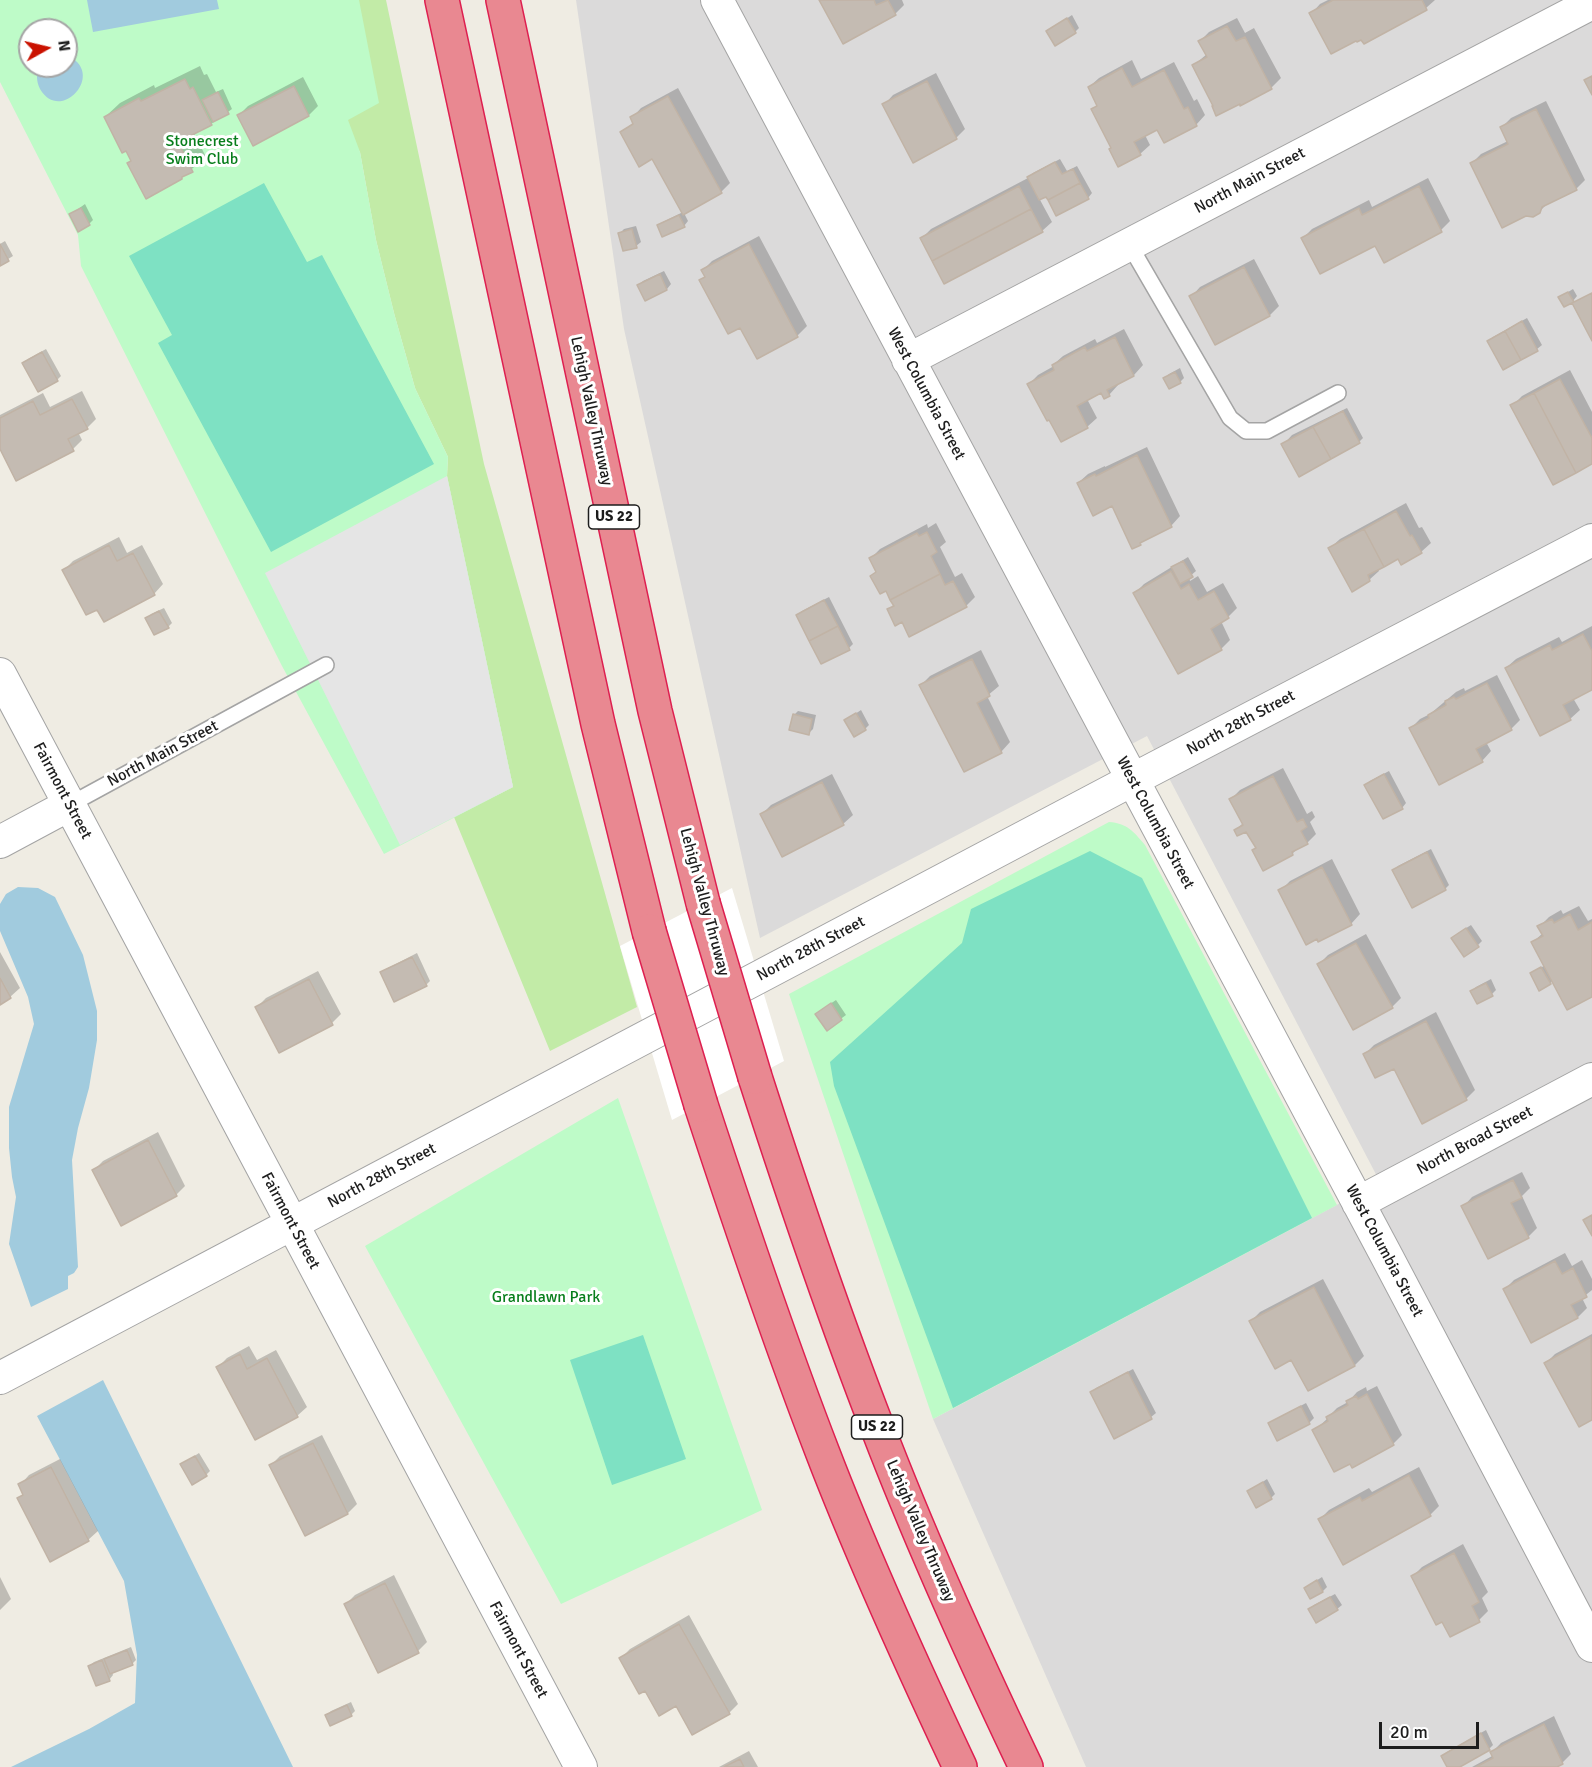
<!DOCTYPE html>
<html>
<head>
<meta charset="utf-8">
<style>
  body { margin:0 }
  #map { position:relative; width:1592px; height:1767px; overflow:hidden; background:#efece3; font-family:Signika,sans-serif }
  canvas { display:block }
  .north { position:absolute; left:18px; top:18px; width:60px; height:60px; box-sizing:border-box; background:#fff; border:2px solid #a5a5a5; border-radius:50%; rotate:82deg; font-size:16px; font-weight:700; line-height:24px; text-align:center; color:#1d1d1d }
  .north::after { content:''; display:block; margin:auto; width:21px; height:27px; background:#ca1200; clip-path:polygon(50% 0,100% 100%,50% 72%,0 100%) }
  .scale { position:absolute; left:1379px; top:1722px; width:100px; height:27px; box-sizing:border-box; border:3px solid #1d1d1d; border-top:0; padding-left:8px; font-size:18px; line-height:21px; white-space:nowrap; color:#1d1d1d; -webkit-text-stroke:4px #fff; paint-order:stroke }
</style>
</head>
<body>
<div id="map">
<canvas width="1592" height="1767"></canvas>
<div class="north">N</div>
<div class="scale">20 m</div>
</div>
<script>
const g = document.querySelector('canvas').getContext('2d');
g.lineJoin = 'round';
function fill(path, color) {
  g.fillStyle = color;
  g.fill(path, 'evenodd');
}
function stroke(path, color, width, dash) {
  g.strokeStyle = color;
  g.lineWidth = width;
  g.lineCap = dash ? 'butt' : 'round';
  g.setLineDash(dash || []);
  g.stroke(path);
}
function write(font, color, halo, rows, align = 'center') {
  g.font = font + ' Signika,sans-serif';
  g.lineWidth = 6;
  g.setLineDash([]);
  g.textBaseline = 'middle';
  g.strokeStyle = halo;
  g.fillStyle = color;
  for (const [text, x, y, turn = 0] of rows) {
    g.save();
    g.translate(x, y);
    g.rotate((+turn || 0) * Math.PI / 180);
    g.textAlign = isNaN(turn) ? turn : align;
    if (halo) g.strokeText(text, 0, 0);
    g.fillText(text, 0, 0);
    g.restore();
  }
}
const residential = new Path2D(`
  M576 0H1592V1767H1086L933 1419 1380 1182 1147 736 760 938 624 329Z`);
const grass = new Path2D(`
  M236 0H386L484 464 637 1007 550 1051 454 817 513 787 447 476 448 457 415 388 394 313 376 240 360 152Z`);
const park = new Path2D(`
  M0 0H359L379 103 348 120 360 152 376 240 394 313 415 388 448 457 447 476 513 787 384 854 282 666 81 266 78 235 0 82ZM30 30H66V66H30Z
  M1109 822C1127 823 1134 832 1145 845L1337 1205 933 1419 789 994Z
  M618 1098 762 1510 561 1604 365 1246Z`);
const pitch = new Path2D(`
  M264 183 307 262 322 255 434 464 271 552 158 343 172 335 129 256Z
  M1090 851 1142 878 1312 1218 953 1408 834 1086 830 1062 962 943 971 909Z
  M643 1335 686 1459 612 1485 570 1360Z`);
const parking = new Path2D(`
  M447 476 513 787 400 845 265 573Z`);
const water = new Path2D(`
  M87 0H217L219 9 93 32Z
  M66 55C108 72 61 125 40 89 36 81 36 73 40 66H66Z
  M18 887 38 888 55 897 83 955 97 1011V1040L89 1088 78 1128 72 1160 78 1267 74 1273 68 1276V1289L31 1307 9 1244 16 1197 12 1177 9 1148V1107L34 1024 28 997 0 931V904L6 894Z
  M103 1380 293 1767H11L89 1729 135 1703 137 1655 124 1581 37 1416Z`);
const pier = new Path2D(`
  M732 888 784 1061 672 1120 620 946Z`);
const shadow = new Path2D(`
  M821 0H902L904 5 895 14Z
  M1328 0H1435L1426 8 1364 42 1311 14 1320 4Z
  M1072 15 1079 28 1075 32 1048 31Z
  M1237 18 1245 33 1254 28 1281 78 1272 87 1241 104 1194 65 1207 54 1200 41 1209 32Z
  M1132 60 1141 79 1174 62 1194 101 1197 99 1205 115 1196 125 1158 128 1145 135 1150 145 1140 154 1113 148 1093 109 1098 104 1089 87 1099 78Z
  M200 66 204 75 207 74 216 92 223 89 232 109 211 124 194 133 206 157 181 178 129 163 132 160 105 117 120 103 154 85 155 88Z
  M936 73 965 129 956 138 884 105 893 95Z
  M303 77 318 106 309 115 253 143 239 115 248 106Z
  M678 88 730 183 721 192 684 213 688 221 684 226H659L663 222 683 212 653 157 622 132 634 122 632 118 641 108Z
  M1546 101 1585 180 1576 189 1548 203 1540 211 1525 214 1472 163 1481 154 1508 141 1501 128 1511 118Z
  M1060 159 1067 171 1077 166 1092 193 1088 198 1047 195 1039 198 1052 222 1042 231 922 238 931 229 1028 178 1033 173Z
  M1428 178 1450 221 1441 230 1375 244 1303 238 1312 229 1369 200 1372 207Z
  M85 204 93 220 89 224 71 214Z
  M636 226 641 242 636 246 619 234 624 229Z
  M759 236 807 326 797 336 758 357 741 326 701 280 705 276 703 270 712 261Z
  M5 241 13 256 0 264V244Z
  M1254 259 1279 306 1270 315 1216 343 1191 297 1200 287Z
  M664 271 671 284 667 289 646 299 639 285 643 281Z
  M1573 289 1577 296 1573 301 1560 297Z
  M1527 318 1542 345 1537 349 1503 368 1489 341 1493 337Z
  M1124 329 1143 365 1134 375 1117 383 1118 385 1109 395 1102 391 1087 399 1097 418 1087 427 1029 384 1038 375 1054 366 1053 365 1063 356 1095 339 1097 343Z
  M46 349 61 376 57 380 24 363 28 359Z
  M1180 368 1184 378 1180 382 1165 378 1169 374Z
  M1570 370 1592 412V462L1512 406 1522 396Z
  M82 391 96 419 87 428 78 432 82 440 73 449 0 445V415L43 393 50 407Z
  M1347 408 1363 438 1359 442 1283 445 1292 435Z
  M1147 447 1180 516 1171 526 1145 539 1140 543 1112 504 1078 483 1088 474 1105 466V467Z
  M1406 503 1419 528 1422 527 1431 543 1421 552 1402 563 1399 557 1378 568 1379 571 1369 580 1330 548 1340 539Z
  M936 523 946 542 940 547 955 577 962 573 975 597 966 606 902 621 889 610 894 604 886 589 872 576 877 571 871 558 880 549 927 524 928 528Z
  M119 537 127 553 142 545 163 584 154 594 98 607 64 570 73 561Z
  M1188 557 1196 571 1189 577 1190 581 1198 576 1207 592 1223 583 1237 608 1228 617 1221 621 1230 640 1221 649 1135 593 1144 584Z
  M829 597 853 644 849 648 822 662 797 615 802 611Z
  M164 608 172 623 168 627 147 619 151 614Z
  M1592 626V688L1573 698 1580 710 1570 719 1506 668 1516 659 1559 637 1562 642Z
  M981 650 999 686 987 696 1010 742 1001 752 921 685 930 676Z
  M1497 675 1520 720 1511 729 1486 742 1491 751 1482 761 1410 729 1420 719 1430 714 1456 692 1464 688 1465 691Z
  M861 710 869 725 865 729 846 720Z
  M798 711 816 715 813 729 809 733 794 715Z
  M1283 768 1307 814 1312 811 1315 817 1310 822 1316 834 1307 843 1299 847 1292 854 1257 848 1247 830H1236L1243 823 1231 799 1240 790Z
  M1389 771 1406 803 1402 808 1366 785 1370 781Z
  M832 774 853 815 843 824 762 814 771 805Z
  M1431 849 1449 885 1445 889 1394 870 1398 866Z
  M1332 859 1360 914 1351 924 1280 891 1290 881Z
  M1579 906 1588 921 1592 919V995L1553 980 1550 983 1532 974 1545 965 1533 942 1543 933 1539 927 1549 917 1561 910 1563 914Z
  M1471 925 1482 941 1478 945 1457 934Z
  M1366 934 1401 998 1392 1007 1319 964 1328 955Z
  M0 952 20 988 10 997 0 1003Z
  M417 953 430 981 426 985 381 973 386 969Z
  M318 971 341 1014 332 1023 257 1007 266 998Z
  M1491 979 1496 990 1492 994 1472 991 1476 987Z
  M836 1000 846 1015 827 1029 821 1010Z
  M1436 1012 1475 1090 1466 1099 1365 1054 1374 1045Z
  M158 1132 185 1186 176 1195 94 1170 103 1161Z
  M1522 1172 1530 1188 1522 1196 1537 1228 1528 1237 1463 1207 1472 1197Z
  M1565 1253 1572 1266 1582 1260 1592 1279V1290L1582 1298 1587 1308 1578 1317 1505 1289 1514 1280Z
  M1323 1279 1364 1356 1355 1365 1308 1389 1291 1359 1251 1321 1260 1312Z
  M1592 1334V1418L1580 1425 1546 1363 1555 1354Z
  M249 1346 257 1360 276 1350 307 1407 297 1416 218 1367 227 1358Z
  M1133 1369 1156 1413 1151 1417 1115 1437 1092 1392 1096 1388Z
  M1377 1386 1402 1435 1393 1444 1314 1431 1328 1418V1417L1337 1408 1348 1402 1357 1392 1366 1387 1367 1391Z
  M1306 1403 1314 1418 1310 1422 1278 1439 1270 1424 1274 1420Z
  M322 1435 357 1504 348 1513 305 1534 271 1465 280 1456Z
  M199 1453 210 1471 206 1475 182 1464Z
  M60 1459 98 1531 88 1540 18 1499 24 1493 20 1485 29 1475Z
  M1419 1467 1439 1506 1430 1515 1320 1519 1329 1510 1369 1488 1372 1492Z
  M1267 1479 1275 1494 1271 1498 1249 1491Z
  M1463 1544 1488 1592 1482 1598 1488 1611 1479 1620H1442L1413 1576 1422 1567Z
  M394 1575 427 1642 418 1651 346 1604 355 1595Z
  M0 1577 11 1599 0 1610Z
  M1322 1577 1327 1587 1323 1591 1310 1597 1305 1588Z
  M1335 1594 1342 1605 1337 1609 1317 1621 1310 1609 1314 1605Z
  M689 1615 738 1704 729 1713 676 1704 646 1689 621 1658 630 1649Z
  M131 1647 136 1660 132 1664 112 1672 113 1675 109 1680 89 1666 94 1662Z
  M351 1702 355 1711 351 1715H327L331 1711Z
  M1554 1716 1571 1754 1562 1763 1554 1767H1472L1494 1755 1492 1752 1501 1743Z
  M1486 1730 1493 1745 1489 1749 1457 1767H1448L1443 1756 1447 1752Z
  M749 1751 758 1767H719Z`);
const building = new Path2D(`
  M819 0H874L876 5 888 0 896 15 843 44Z
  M1333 0H1422L1427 10 1364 44 1361 40 1357 42 1356 41 1331 54 1309 13Z
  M1067 18 1076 33 1055 46 1046 31Z
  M1227 26 1236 41 1245 37 1272 89 1240 106V104L1216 116 1212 106H1213L1192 65 1207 57 1198 41Z
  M1122 68 1132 87 1164 70 1184 109 1188 107 1197 126 1164 143 1157 130 1134 142 1141 155 1118 167 1109 149 1111 148 1091 109 1097 106 1088 87Z
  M1592 76V95L1584 80Z
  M185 79 190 89 193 87 212 125 178 142 193 172 182 177V179L146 199 127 163 131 161 126 151 122 153 104 117 139 98 141 101Z
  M927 81 957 139 913 163 882 104Z
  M294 86 309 116 253 146 237 115Z
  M218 92 229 114 213 122 202 100Z
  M668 96 722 193 683 215 652 159 639 167 620 132 633 124 630 117Z
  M1536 109 1577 190 1542 207 1540 213 1533 217 1526 216 1502 228 1470 163 1508 144 1500 127Z
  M1055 162 1062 174 1073 169 1080 183 1048 200 1046 197 1039 200 1027 177Z
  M1080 183 1089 199 1056 216 1048 200Z
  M1019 186 1031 209 932 261 920 238Z
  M1419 186 1442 232 1384 263 1375 246 1320 274 1301 238 1359 208 1362 215Z
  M81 208 90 225 78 232 69 214Z
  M1031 209 1043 232 944 284 932 261Z
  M679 215 685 227 662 237 657 225Z
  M632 229 637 248 623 251 618 233Z
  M0 244 9 261 0 266Z
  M749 244 798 337 757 359 740 328 728 334 699 280 705 277 701 270Z
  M1244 267 1270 316 1215 345 1189 296Z
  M660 274 667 290 645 301 637 285Z
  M1568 292 1574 302 1564 307 1558 297Z
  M1592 293V341L1572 303Z
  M1522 321 1538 351 1521 360 1505 331Z
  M1505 331 1521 360 1503 370 1487 341Z
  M1115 337 1134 376 1107 390 1110 396 1104 399 1101 393 1077 406 1088 428 1061 442 1049 420 1047 421 1027 384 1054 370 1052 365 1085 347 1087 351Z
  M42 352 58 381 38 392 22 363Z
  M1175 372 1181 383 1169 389 1163 378Z
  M1560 379 1592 438V464L1576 473 1534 393Z
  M1534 393 1576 473 1553 485 1510 405Z
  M72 399 88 429 68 439 74 451 16 481 0 449V418L33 401 40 415Z
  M1343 411 1360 443 1331 459 1313 427Z
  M1313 427 1331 459 1299 477 1281 444Z
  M1137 455 1172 527 1140 543 1141 545 1132 549 1112 506 1093 516 1077 483 1095 474 1096 476Z
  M1396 511 1410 536 1412 535 1422 553 1401 565 1398 559 1384 567 1364 529Z
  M1364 529 1384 567 1368 575 1370 581 1352 592 1328 548Z
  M927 532 937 552 931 556 940 574 890 600 886 591 880 594 870 576 876 572 869 558 917 533 919 536Z
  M109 545 117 561 133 553 155 595 104 622 97 610 86 615 62 570Z
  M1183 561 1193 577 1180 584 1171 567Z
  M1171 571 1181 589 1189 584 1198 600 1214 591 1229 618 1211 629 1222 650 1178 674 1133 593Z
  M940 574 945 585 953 581 967 607 909 637 902 622 895 626 887 609 894 606 890 600Z
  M824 600 838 626 809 641 796 615Z
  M159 611 169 628 154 635 145 618Z
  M838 626 850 650 821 664 809 641Z
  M1583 634 1592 651V690L1563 705 1571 720 1540 736 1505 668 1550 645 1552 650Z
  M972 659 990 696 977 703 1002 753 964 772 919 685Z
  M1487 683 1512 730 1476 749 1483 762 1439 785 1409 728 1429 718 1428 715 1446 705 1445 701 1454 697 1456 699Z
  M856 713 866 730 854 737 844 720Z
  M793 714 812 719 809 735 789 730Z
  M1384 774 1403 809 1383 819 1364 785Z
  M1273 776 1297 822 1303 819 1307 827 1301 831 1308 844 1292 852 1293 855 1263 871 1252 850 1256 848 1246 832 1237 836 1234 830 1243 825 1229 799Z
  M822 782 844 825 782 857 760 814Z
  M1427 852 1446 890 1412 908 1392 870Z
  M1322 867 1352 925 1318 942 1317 939 1306 945 1278 890Z
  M1570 914 1578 930 1592 922V997L1567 1010 1531 942 1543 936 1537 926 1552 919 1554 923Z
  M1466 928 1479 947 1464 957 1451 938Z
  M1356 943 1393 1008 1353 1030 1317 964Z
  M412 957 427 986 394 1002 380 972Z
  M1541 967 1551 984 1539 991 1530 973Z
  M0 978 11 998 0 1005Z
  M309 979 333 1025 279 1053 255 1007Z
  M1486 983 1493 996 1477 1004 1470 991Z
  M831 1003 842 1020 827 1031 815 1014Z
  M1426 1021 1467 1100 1422 1124 1394 1069 1375 1078 1363 1054Z
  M148 1140 177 1196 121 1226 92 1170Z
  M1513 1180 1522 1198 1511 1203 1529 1238 1488 1259 1461 1206Z
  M1592 1215V1236L1583 1220Z
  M1555 1261 1562 1274 1573 1268 1587 1297 1571 1305 1578 1318 1531 1343 1503 1289Z
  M1314 1287 1355 1366 1308 1391 1291 1360 1275 1369 1249 1321Z
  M1591 1337 1592 1420 1579 1427 1544 1363Z
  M240 1354 247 1369 267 1358 298 1417 255 1440 216 1367Z
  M1128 1372 1152 1419 1114 1439 1090 1392Z
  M1367 1394 1394 1445 1352 1468 1350 1464 1334 1472 1312 1430 1328 1421 1326 1417 1348 1405 1346 1401 1356 1396 1358 1399Z
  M1301 1406 1310 1424 1277 1441 1268 1423Z
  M313 1443 348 1514 305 1536 269 1465Z
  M195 1456 207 1476 192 1485 180 1464Z
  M51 1467 89 1541 50 1562 17 1498 23 1495 18 1484Z
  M1409 1475 1431 1516 1343 1565 1318 1519 1360 1497 1362 1501Z
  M1263 1482 1272 1499 1256 1508 1247 1491Z
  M1454 1553 1479 1602 1472 1606 1480 1622 1450 1637 1442 1622 1436 1625 1411 1576Z
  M1317 1580 1323 1592 1310 1599 1304 1588Z
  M385 1583 419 1653 378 1673 344 1604Z
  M1330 1597 1338 1610 1316 1623 1308 1609Z
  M679 1624 730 1714 692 1735 676 1706 659 1716 645 1691 639 1694 619 1658Z
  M127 1650 133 1665 110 1674 104 1659Z
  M102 1660 110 1681 96 1686 88 1666Z
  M347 1705 352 1716 330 1726 325 1715Z
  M1544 1724 1563 1764 1557 1767H1476L1493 1758 1490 1752Z
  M1481 1733 1490 1750 1460 1767H1447L1441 1756Z
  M740 1759 744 1767H724Z`);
const service = new Path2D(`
  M1129 244 1230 418 1246 431H1267L1338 393
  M69 805 326 665`);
const minor = new Path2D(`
  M717 0 1385 1253 1592 1646
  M908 360 1592 3
  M0 674 581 1767
  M0 842 69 805
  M1358 1203 1592 1079
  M0 1378 1132 780 1592 540`);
const motorway = new Path2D(`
  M442 0 598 724 649 931
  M503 0 655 711 703 903
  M755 1077C793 1195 833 1313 878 1429 922 1544 973 1656 1026 1767
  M701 1105C739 1221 778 1337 822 1451 863 1558 911 1663 960 1767`);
const motorwayBridge = new Path2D(`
  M703 903 755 1077
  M649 931 701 1105`);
const shields = [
  [614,517,51],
  [877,1427,51]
];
const shieldNames = [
  ["US 22",614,517],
  ["US 22",877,1427]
];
const parkNames = [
  ["Stonecrest",202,142],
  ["Swim Club",202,160],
  ["Grandlawn Park",546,1298]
];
const streetNames = [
  ["North Main Street",1250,181,-28],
  ["West Columbia Street",926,394,62],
  ["Lehigh Valley Thruway",591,411,78],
  ["North 28th Street",1241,723,-28],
  ["North Main Street",163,754,-28],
  ["Fairmont Street",62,791,62],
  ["West Columbia Street",1155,823,62],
  ["Lehigh Valley Thruway",704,902,75],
  ["North 28th Street",811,949,-28],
  ["North Broad Street",1475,1141,-28],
  ["North 28th Street",382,1176,-28],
  ["Fairmont Street",290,1221,62],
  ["West Columbia Street",1384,1251,62],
  ["Lehigh Valley Thruway",920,1531,67],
  ["Fairmont Street",518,1650,62]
];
fill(residential, '#dbdada');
fill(grass, '#c2eba7');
fill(park, '#befbc8');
fill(pitch, '#7ee1c3');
fill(parking, '#e5e5e5');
fill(water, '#a1cbde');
fill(pier, '#fff');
fill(shadow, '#0003');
fill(building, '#c4bbb2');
stroke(building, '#c1b3a5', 1.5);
stroke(service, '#a4a4a4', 18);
stroke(minor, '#a4a4a4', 34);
stroke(motorway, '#de1f50', 36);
stroke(service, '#fff', 15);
stroke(minor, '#fff', 32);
stroke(motorway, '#e98891', 33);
stroke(motorwayBridge, '#de1f50', 36, []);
stroke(motorwayBridge, '#e98891', 33);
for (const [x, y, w] of shields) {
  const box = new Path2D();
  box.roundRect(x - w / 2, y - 12, w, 24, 4.5);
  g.fillStyle = '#fff';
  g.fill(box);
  stroke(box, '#1d1d1d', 1.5);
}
write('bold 15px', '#1d1d1d', null, shieldNames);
write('16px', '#087e1c', '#fff', parkNames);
write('16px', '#1d1d1d', '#fff', streetNames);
</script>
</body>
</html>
